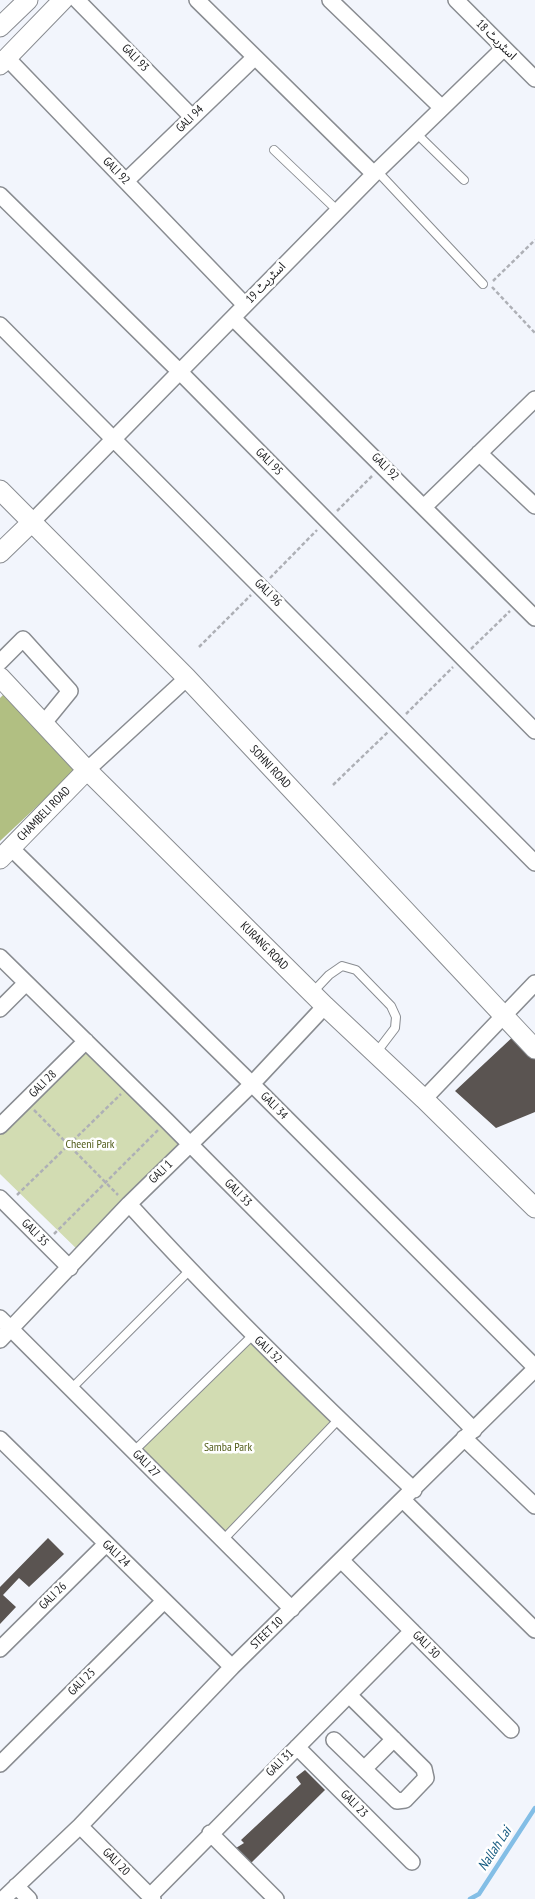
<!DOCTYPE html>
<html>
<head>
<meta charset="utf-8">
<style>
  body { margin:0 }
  canvas { display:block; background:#f2f5fc }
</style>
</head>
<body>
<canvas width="535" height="1899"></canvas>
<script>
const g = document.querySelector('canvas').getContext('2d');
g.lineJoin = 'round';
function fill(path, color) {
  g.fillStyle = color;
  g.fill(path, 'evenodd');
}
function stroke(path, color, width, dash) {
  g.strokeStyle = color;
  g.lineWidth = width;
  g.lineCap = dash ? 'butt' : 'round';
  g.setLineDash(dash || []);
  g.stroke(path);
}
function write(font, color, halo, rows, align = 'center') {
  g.font = font + ' "PT Sans Narrow","Noto Sans Arabic",sans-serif';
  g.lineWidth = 5;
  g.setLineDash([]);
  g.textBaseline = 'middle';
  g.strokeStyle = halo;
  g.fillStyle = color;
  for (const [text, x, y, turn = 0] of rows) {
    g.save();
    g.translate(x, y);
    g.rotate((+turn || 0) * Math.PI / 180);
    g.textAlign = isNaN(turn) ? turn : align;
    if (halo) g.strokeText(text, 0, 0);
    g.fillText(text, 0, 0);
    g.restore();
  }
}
const green = new Path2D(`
  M88 1041 194 1145 83 1255 0 1174V1134Z
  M258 1335 342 1419 229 1535 141 1448Z`);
const forest = new Path2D(`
  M6 692 78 768 0 841V698Z`);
const stream = new Path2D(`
  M470 1899 479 1894 535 1808`);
const building = new Path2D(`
  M517 1033 535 1051V1112L496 1128 455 1091Z
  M48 1538 64 1554 29 1587 19 1578 3 1595 16 1607 0 1624V1587Z
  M305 1770 325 1790 251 1863 236 1848 244 1843 241 1840 301 1784 296 1777Z`);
const path = new Path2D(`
  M493 281 535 240
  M492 287 535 333
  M337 511 372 476
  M270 578 317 530
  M199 647 251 595
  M471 649 510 611
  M406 714 453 667
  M333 785 388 732
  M34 1110 118 1195
  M17 1195 121 1094
  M54 1234 158 1130`);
const service = new Path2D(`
  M417 134 464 180
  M274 150 338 211
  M377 171 483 284
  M312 993 329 975 342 966 356 970 391 1006 396 1017 395 1028 376 1053
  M70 1390 189 1271
  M134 1451 253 1335
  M222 1541 339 1419`);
const minor = new Path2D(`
  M77 0 192 117
  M197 0 374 174
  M330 0 442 108
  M456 0 535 79
  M7 58 245 305
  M126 181 254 58
  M0 195 180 372 535 731
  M233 318 535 618
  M0 325 535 863
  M479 453 535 506
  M425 506 535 399
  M32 522 374 174 504 48
  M0 662 23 639 70 691 43 724
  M87 770 187 678
  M11 848 252 1084 535 1367
  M0 957 167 1121 474 1430
  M0 1009 26 983
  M424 1099 535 983
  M0 1126 86 1041
  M0 1198 70 1268
  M129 1204C220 1304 316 1398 414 1490
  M0 1318 292 1609
  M0 1340 129 1204 252 1084 325 1006
  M464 1438 535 1506
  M0 1439 232 1667
  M403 1500 535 1630
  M342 1561 511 1730
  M0 1649 106 1544
  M334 1740 397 1801 405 1800 426 1778 424 1769 349 1695
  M297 1747 412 1862
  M0 1764 164 1601
  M364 1769 394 1739
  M80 1826 153 1899
  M210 1833 276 1899
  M16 1886 29 1899
  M150 1896 412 1631
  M3 1899 80 1826 232 1667 535 1369`);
const tertiary = new Path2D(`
  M0 27 28 0
  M0 65 63 0
  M0 490 187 678 535 1049
  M0 553 32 522
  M0 677 87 770 325 1006 424 1099 535 1208
  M0 859 87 770`);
const streetNames = [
  ["اسٹریٹ 18",496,40,45],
  ["GALI 93",135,58,46],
  ["GALI 94",190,119,-44],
  ["GALI 92",116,171,46],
  ["اسٹریٹ 19",266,283,-46],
  ["GALI 95",269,462,45],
  ["GALI 92",385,467,45],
  ["GALI 96",268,593,45],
  ["SOHNI ROAD",270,767,47],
  ["CHAMBELI ROAD",44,814,-46],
  ["KURANG ROAD",264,946,45],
  ["GALI 28",43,1084,-45],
  ["GALI 34",274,1106,45],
  ["GALI 1",161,1172,-44],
  ["GALI 33",238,1193,45],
  ["GALI 35",35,1233,45],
  ["GALI 32",268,1350,44],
  ["GALI 27",146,1464,45],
  ["GALI 24",116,1554,44],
  ["GALI 26",53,1596,-45],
  ["STEET 10",267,1633,-44],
  ["GALI 30",426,1645,45],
  ["GALI 25",82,1682,-45],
  ["GALI 31",280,1763,-45],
  ["GALI 23",354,1804,45],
  ["GALI 20",116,1862,45]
];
const parkNames = [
  ["Cheeni Park",90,1145],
  ["Samba Park",228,1448]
];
const waterNames = [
  ["Nallah Lai",495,1849,-57]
];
fill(green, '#d2dcb2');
fill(forest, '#b1bf82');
stroke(stream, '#83bee6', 4.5);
fill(building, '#5a5451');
stroke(service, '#898c91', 10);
stroke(minor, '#898c91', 18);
stroke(tertiary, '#898c91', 21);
stroke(path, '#aeb0b6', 2.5, [4, 2.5]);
stroke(service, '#fff', 8);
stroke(minor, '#fff', 15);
stroke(tertiary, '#fff', 19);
write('12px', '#1b1c1e', '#fff', streetNames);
write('12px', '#535e1c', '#fff', parkNames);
write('italic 14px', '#12597f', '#fff', waterNames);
</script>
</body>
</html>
